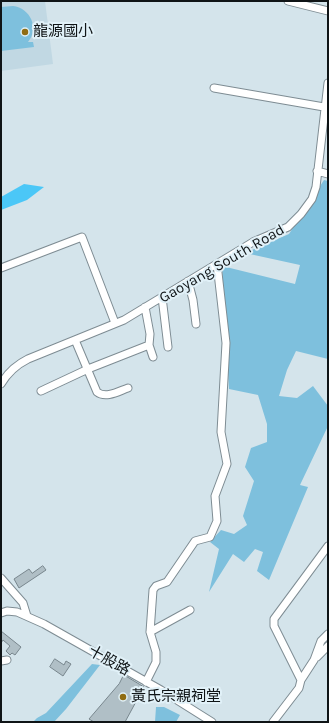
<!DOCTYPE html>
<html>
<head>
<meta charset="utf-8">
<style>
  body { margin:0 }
  #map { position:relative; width:329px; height:723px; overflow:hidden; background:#d4e4eb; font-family:Karla,sans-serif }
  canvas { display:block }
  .frame { position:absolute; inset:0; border:2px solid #0f1416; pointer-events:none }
</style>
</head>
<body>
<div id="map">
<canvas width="329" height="723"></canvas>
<div class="frame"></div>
</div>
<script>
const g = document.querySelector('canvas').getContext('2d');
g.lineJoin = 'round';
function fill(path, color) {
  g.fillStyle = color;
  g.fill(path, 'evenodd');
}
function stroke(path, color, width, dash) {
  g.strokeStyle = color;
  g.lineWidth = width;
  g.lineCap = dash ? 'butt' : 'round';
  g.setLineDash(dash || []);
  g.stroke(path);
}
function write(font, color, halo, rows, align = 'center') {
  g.font = font + ' Karla,"Noto Sans TC",sans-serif';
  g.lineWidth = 4;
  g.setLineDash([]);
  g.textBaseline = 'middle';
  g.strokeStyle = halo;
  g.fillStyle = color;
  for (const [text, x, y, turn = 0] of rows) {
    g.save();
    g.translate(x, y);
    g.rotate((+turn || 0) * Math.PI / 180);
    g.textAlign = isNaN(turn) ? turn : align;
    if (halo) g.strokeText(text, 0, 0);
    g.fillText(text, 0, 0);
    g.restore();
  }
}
const built = new Path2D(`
  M1 1H45L53 64 1 71Z`);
const green = new Path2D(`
  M13 6C30 8 40 28 28 42H33L34 47 1 51V7Z
  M324 180 328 181V359L296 351 287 370 279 396 297 398 313 386 328 406V426L300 485 308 487 269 580 257 571 263 552 255 549 244 562 233 554 209 592 219 549 210 542 221 530 234 534 247 525 243 516 254 481 245 467 251 448 267 442V424L258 395 229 389 222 266 295 284 300 265 245 253 289 234Z
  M92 664 100 665 66 709 54 722H33L37 718 46 713Z
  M156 707H164L180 715 176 722H155Z`);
const water = new Path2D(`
  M24 184 44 187 27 200 1 210V197Z`);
const building = new Path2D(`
  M43 566 46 570 19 588 14 579 29 569 32 573Z
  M1 631 21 647 15 655 12 653 10 655 6 651 10 646 3 640 1 643Z
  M55 659 64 665 66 661 71 664 63 676 50 667Z
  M124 675 144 687 125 722H94L89 719 119 684Z`);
const minor = new Path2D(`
  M288 1 328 11
  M214 88 324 107
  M317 171 328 174
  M1 268 82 237 115 323
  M188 281 193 300 196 324
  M162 297 168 347
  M145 307 150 334 149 345 153 357
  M75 340 97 392C106 399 119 391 128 388
  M1 384C8 372 16 365 28 359L124 320 253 242 288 227 301 214 312 199 316 187 328 83
  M41 391 88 369 149 345
  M1 578 23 603 27 616
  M1 613 7 611 17 612 44 624 161 690 212 722
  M150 632 190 610
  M317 657 328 646
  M1 661 7 660
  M301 680 314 660 321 641 328 634
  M146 682 156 662V652L150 632 153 590 156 586 167 582 195 541 210 537 217 521 215 496 227 464 221 432 226 343 217 264
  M273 722 299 688 301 680 274 626V619L328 546`);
const markers = [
  [25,32,4,"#906c12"],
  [123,697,4,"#906c12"]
];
const poiNames = [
  ["龍源國小",33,32],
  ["黃氏宗親祠堂",131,697]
];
const streetNames = [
  ["Gaoyang South Road",222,264,-30],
  ["十股路",109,661,29]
];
fill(built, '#c1d8e3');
fill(green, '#7ec0dd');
fill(water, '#4bc7f7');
fill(building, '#b0bfc6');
stroke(building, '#78868d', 1);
stroke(minor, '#7e8c93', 9);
stroke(minor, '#fff', 7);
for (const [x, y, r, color] of markers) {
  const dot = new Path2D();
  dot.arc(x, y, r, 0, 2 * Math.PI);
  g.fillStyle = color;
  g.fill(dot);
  stroke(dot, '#e1f1f8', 1.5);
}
write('15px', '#0f1416', '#e1f1f8', poiNames, 'left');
write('15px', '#0f1416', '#e1f1f8', streetNames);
</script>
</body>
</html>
